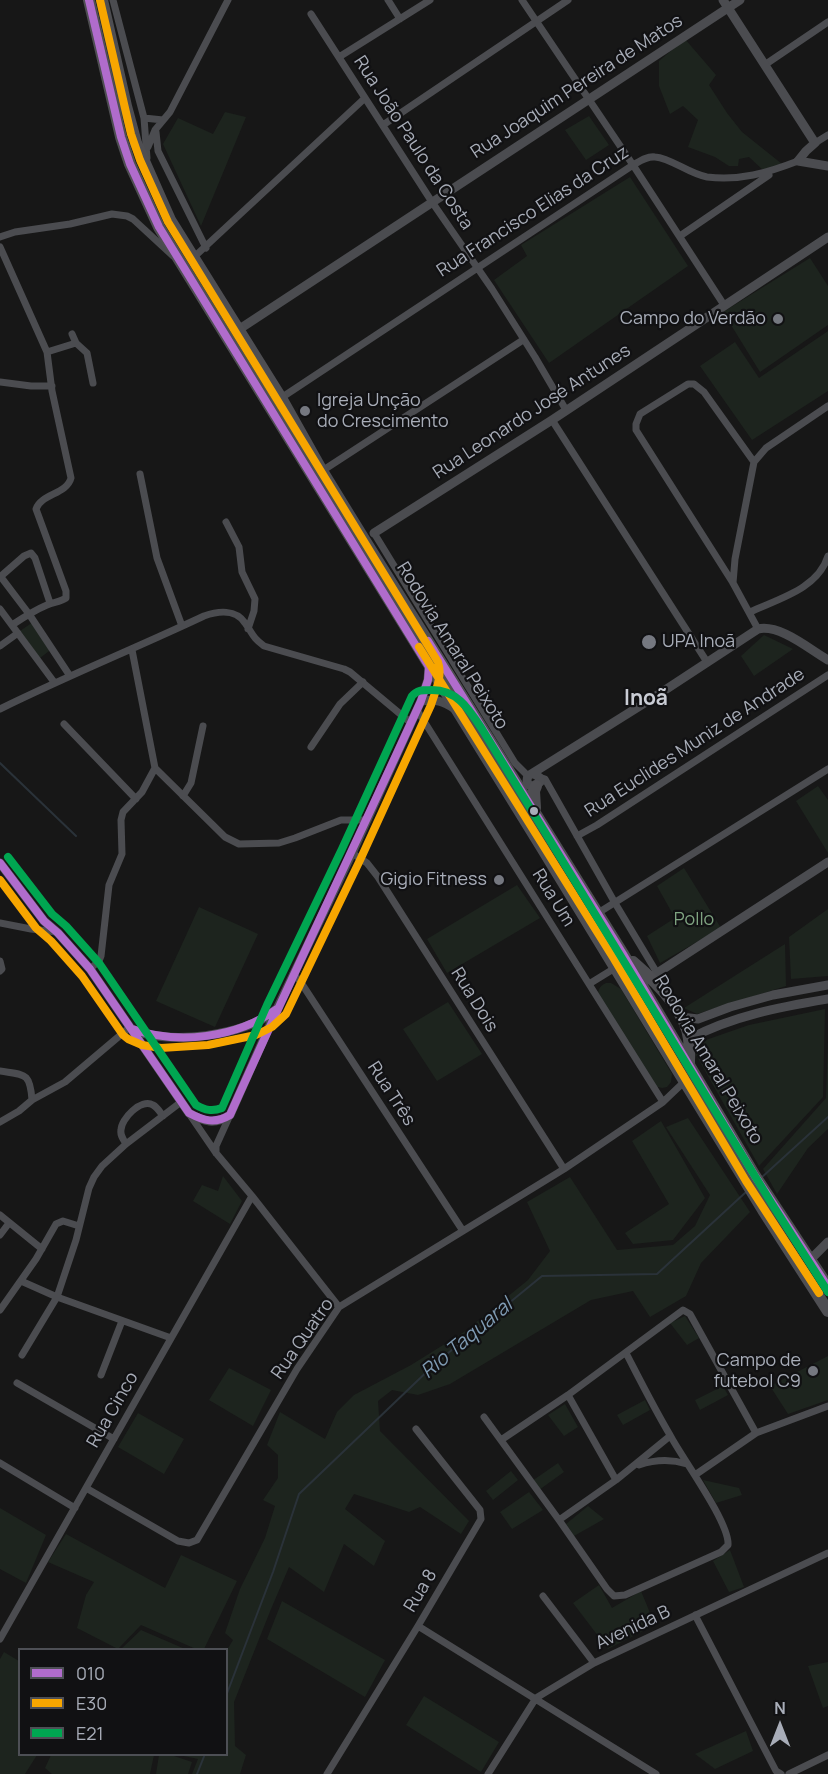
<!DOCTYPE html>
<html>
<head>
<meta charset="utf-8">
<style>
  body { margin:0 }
  #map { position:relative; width:828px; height:1774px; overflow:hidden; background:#171717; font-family:Manrope,sans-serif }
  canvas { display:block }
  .legend { position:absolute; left:18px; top:1648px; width:210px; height:108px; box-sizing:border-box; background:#111113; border:2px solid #4d4f55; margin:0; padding:8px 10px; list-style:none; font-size:18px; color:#a8adb8 }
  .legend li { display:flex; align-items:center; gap:12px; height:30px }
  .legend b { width:30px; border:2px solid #4d4f55 }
  .north { position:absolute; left:750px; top:1696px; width:60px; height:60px; -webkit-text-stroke:4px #111113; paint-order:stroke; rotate:0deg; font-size:16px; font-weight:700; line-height:24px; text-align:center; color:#a8adb8 }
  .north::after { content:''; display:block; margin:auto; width:21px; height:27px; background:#a8adb8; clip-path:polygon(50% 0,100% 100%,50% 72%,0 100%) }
</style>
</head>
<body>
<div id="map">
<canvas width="828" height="1774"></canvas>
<ul class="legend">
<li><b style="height:8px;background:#b06ccc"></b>010</li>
<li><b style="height:8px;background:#f7a600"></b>E30</li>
<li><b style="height:8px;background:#00a651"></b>E21</li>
</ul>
<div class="north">N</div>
</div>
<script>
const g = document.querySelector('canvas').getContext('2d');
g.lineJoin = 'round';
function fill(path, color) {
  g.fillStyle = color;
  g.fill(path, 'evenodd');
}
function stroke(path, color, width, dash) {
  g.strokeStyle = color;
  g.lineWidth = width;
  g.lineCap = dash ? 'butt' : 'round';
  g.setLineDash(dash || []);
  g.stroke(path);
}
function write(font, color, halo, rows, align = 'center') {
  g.font = font + ' Manrope,sans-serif';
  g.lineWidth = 4.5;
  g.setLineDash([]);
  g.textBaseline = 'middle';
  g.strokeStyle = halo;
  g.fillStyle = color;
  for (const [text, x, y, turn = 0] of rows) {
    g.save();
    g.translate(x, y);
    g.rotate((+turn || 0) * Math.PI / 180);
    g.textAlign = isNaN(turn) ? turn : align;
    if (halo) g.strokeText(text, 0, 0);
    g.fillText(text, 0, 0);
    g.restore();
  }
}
const green = new Path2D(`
  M685 39 716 75 709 85 727 113 742 132 782 164 764 171 749 157 739 159 738 166H729L715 157 688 147 698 120 683 106 670 114 659 86V61Z
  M225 112 246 117 201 226 163 144 178 118 213 134Z
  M589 116 609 145 586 160 565 130Z
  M630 177 688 266 549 363 494 280 527 256 521 245Z
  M810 258 828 286V325L760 372 723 312Z
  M828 331V391L752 440 700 366 735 342 759 378Z
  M33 622 53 648 40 658 20 631Z
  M764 635 793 649 754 676 741 656Z
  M818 786 828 800V853L796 801Z
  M684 868 721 928 660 963 647 936 675 918 657 886Z
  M517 885 540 918 447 973 427 939Z
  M199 907 258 934 215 1027 156 1001Z
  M828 909V976L791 979 789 937Z
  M785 944 786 986 697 1014 684 1008Z
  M606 983H611L621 989 672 1074 671 1082 667 1087 662 1088 654 1086 598 997C598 990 599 986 606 983Z
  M448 1002 482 1054 437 1081 403 1029Z
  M825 1009 823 1097 759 1166 696 1055 703 1041 749 1025Z
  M828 1041V1129L808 1148 777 1194 763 1169 826 1098Z
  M688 1118 750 1212 701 1263 686 1296 650 1317 633 1291 591 1300 450 1384 418 1395 392 1390 378 1401 380 1431 469 1521 461 1534 420 1507 409 1512 354 1494 345 1509 385 1541 374 1566 344 1544 324 1592 289 1567 271 1609 234 1702 235 1746 246 1755 240 1774H192L198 1759 179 1755 226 1754 227 1650 233 1640 225 1633 240 1589 265 1538 275 1506 263 1500 278 1478V1455L267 1445 280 1412 325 1439 337 1412 354 1395 411 1365 464 1332 528 1280 550 1251 527 1202 570 1177 617 1250 673 1245 695 1226 710 1195 666 1127Z
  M661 1121 705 1198 673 1240 633 1244 625 1233 669 1204 632 1141Z
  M223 1176 242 1201 230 1224 193 1201 202 1185 218 1191Z
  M685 1316 699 1338 687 1345 670 1323Z
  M828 1356V1400L788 1414 770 1386Z
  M229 1368 271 1390 253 1426 209 1400Z
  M723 1386 728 1395 700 1410 695 1400Z
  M645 1400 650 1410 623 1425 617 1415Z
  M565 1404 578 1427 564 1436 548 1415Z
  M138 1413 184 1439 164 1474 118 1447Z
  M558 1463 564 1472 539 1490 532 1481Z
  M511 1471 518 1480 493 1500 486 1491Z
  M703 1480 739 1488 742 1495 716 1503Z
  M529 1492 543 1510 512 1529 500 1512Z
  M588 1506 604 1519 574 1536 566 1524Z
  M0 1508 46 1535 26 1583 0 1569Z
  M66 1534 165 1588 181 1555 237 1581 204 1649H196L141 1625 118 1649 77 1628 86 1595 94 1582 48 1562Z
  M730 1550 744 1587 729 1592 713 1561Z
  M599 1585 612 1608 641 1591 655 1625 608 1649 573 1603Z
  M282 1601 385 1660 365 1697 267 1639Z
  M141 1630 185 1649H121Z
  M4 1652 19 1661 20 1754 37 1755 25 1774H0V1659Z
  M828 1662V1706L823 1708 808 1666Z
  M424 1696 499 1742 481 1772 406 1725Z
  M746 1731 753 1751 715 1769 695 1754Z
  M51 1755V1754L154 1755 150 1774H52L45 1768Z
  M159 1755H171L192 1762 188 1774H156Z`);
const stream = new Path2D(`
  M0 763 76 836
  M761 1178 828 1117
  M226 1696 273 1572 299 1494 436 1363 542 1276 657 1274 746 1192
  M197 1774 205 1754`);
const minor = new Path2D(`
  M113 0 144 118 147 158
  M388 0 400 19
  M522 0 633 165 724 305
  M311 14 432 202 492 289 535 357 566 410
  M339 57 430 0
  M766 64 828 22
  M144 118 163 120
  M383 125 568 0
  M156 132 158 151 206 248
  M815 143 828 135
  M148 147 155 130 170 112 228 0
  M680 236 769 175
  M0 237 15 232 70 224 112 214 127 216 133 219 173 256
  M0 247 47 352 52 391 71 478C67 494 41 494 36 509L66 591V598C60 602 54 602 47 605 35 610 24 617 12 625
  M193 258 365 98
  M76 343 87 353 93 383
  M47 352 76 343 72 334
  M0 382 31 386H52
  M281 398 633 165C640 161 647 156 655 157 671 158 689 174 707 177 740 181 767 173 798 161
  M552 420 707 662
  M754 462 704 392 694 384H688L640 414 636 424V430L733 583 758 629
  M322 471 523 340
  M140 474 157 558 182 626
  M226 522 239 547 242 572 255 599 254 611 248 629
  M374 533 515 763 528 776
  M0 577 24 556 31 553 35 558 50 603
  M1 577 29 614 70 676
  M733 583 735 559 754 462 766 448 828 406
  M0 609 54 682
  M750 612C778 599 818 589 828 556
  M0 646 18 633
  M132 650 155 768 225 837 239 844 279 843 295 838 341 820H367
  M0 709C67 676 136 648 204 616 218 611 236 609 245 623 253 634 252 637 264 646L344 669 350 672 411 723
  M417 710 663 1102
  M64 724 136 799
  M311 747 340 704 363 682
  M539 777 545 779 615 903 657 973
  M183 796 191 783 203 726
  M577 836 597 825 828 675
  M352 853 367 863 378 877 564 1169
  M598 913 828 769
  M0 923 31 929 57 932
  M0 961 2 969 0 971
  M90 969 99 961 101 956 109 885 122 854 121 820 123 812 142 792 155 768
  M293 974 300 981 463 1231
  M589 984 615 968
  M0 1071C25 1075 30 1072 32 1100
  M190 1115 216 1153 252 1196 339 1307
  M0 1122 19 1111 32 1100 65 1082 130 1027
  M126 1144C123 1139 120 1135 121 1130 121 1119 141 1098 153 1105 157 1107 160 1112 163 1116
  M216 1153V1146L230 1115
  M0 1215 42 1249
  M0 1235 9 1223
  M21 1281 57 1297 171 1338
  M0 1310 36 1259 56 1224 63 1221 79 1226
  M22 1355 57 1297 76 1240 89 1188 94 1177 102 1166 126 1144 181 1102
  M101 1375 122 1321
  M17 1383 114 1439
  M568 1395 616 1480
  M484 1417 559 1520 607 1589 614 1596 625 1595 721 1552 728 1545C730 1523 682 1458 670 1435 654 1408 640 1380 626 1353
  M501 1440 568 1395 683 1310 690 1314 756 1433
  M0 1463 75 1508
  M639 1465C654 1460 671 1459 687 1464
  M695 1475 756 1433 828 1406
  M86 1488 178 1541 189 1543 197 1540 297 1369 339 1307 564 1169 663 1102 685 1081
  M559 1520 616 1480 670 1436
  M543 1596 594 1663
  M695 1615 776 1771 781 1774
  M418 1626 656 1774
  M0 1639 252 1196
  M327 1774 418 1626 481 1519 480 1510 416 1429
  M488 1774 536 1698 594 1663 828 1553
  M789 1774 828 1755`);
const tertiary = new Path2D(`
  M723 0 815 143 806 151 798 161
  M798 161 828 166
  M238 330C406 220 573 110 740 0
  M374 533 552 420 828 237
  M421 701C436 699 443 701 455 709
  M534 774 539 777 540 782 533 787C527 785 526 781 528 776L659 694 758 629C780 624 809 649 828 660
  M0 863 44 921 58 933 90 969 189 1113C204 1122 215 1125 230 1115L277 1009 352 853 421 701 428 680 429 667
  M651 977 828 862
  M681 1017 698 1019 730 1007 773 995 828 985
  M132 1029C165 1046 248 1036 275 1010
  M689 1039C732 1016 780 1007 828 999
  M810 1260 828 1242`);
const trunk = new Path2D(`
  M89 0 121 137 130 164 159 227 541 846 763 1210 828 1311
  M102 0 126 106 136 143 170 220 281 398 322 471 365 541 623 954 755 1176 828 1287
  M535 808 534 791 536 786
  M633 962C654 980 686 1010 689 1039 690 1046 689 1055 689 1063`);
const bus1 = new Path2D(`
  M428 641 623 954 755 1176 828 1287
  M0 863 44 921 58 933 90 969 189 1113C204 1121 215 1124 230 1115 292 976 358 839 421 701L428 680 429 667 159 227 130 164 121 137 89 0
  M132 1029C179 1045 236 1038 277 1009`);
const bus2 = new Path2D(`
  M419 647 614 959 746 1181 819 1293
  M0 880 36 928 51 941 82 976 123 1035 128 1039 142 1045 161 1048 208 1045 256 1035 272 1027 286 1014 361 858 431 705C435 692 443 676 438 662L168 222 140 160 131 134 100 0`);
const bus3 = new Path2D(`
  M8 857 52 914 66 926 99 963 196 1105C205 1110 212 1112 222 1108L267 1005 342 849 412 696C417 690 422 690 430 690 457 689 469 709 482 729L772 1204 828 1292`);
const markers = [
  [778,319,6,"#757880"],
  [305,411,6,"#757880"],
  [649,642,8,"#757880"],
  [534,811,5,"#a8adb8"],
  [499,880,6,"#757880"],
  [813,1371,6,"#757880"]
];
const streetNames = [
  ["Rua Joaquim Pereira de Matos",577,87,-33],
  ["Rua João Paulo da Costa",413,143,57],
  ["Rua Francisco Elias da Cruz",533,212,-33],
  ["Rua Leonardo José Antunes",532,412,-33],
  ["Rodovia Amaral Peixoto",452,646,58],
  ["Rua Euclides Muniz de Andrade",695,743,-33],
  ["Rua Um",553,898,58],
  ["Rua Dois",474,1000,58],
  ["Rodovia Amaral Peixoto",708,1060,59],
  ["Rua Três",391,1094,57],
  ["Rua Quatro",303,1339,-55],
  ["Rua Cinco",113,1410,-60],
  ["Rua 8",421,1591,-59],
  ["Avenida B",633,1628,-25]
];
const poiNames = [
  ["Campo do Verdão",766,319],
  ["Igreja Unção",317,401,"left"],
  ["do Crescimento",317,422,"left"],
  ["UPA Inoã",662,642,"left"],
  ["Gigio Fitness",487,880],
  ["Campo de",801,1361],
  ["futebol C9",801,1382]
];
const parkNames = [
  ["Pollo",694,920]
];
const waterNames = [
  ["Rio Taquaral",467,1339,-40]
];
const quarterNames = [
  ["Inoã",646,699]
];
fill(green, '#1d241e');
stroke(stream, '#2a3239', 2);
stroke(minor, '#4b4c50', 7);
stroke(tertiary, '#4b4c50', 9);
stroke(trunk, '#4e4e52', 12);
stroke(bus1, '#b06ccc', 8);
stroke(bus2, '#f7a600', 8);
stroke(bus3, '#00a651', 8);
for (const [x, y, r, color] of markers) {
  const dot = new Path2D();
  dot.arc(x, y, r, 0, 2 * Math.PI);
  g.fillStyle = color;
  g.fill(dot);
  stroke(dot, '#111113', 2);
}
write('18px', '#a8adb8', '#111113', streetNames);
write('18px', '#a8adb8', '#111113', poiNames, 'right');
write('18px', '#7fa381', '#111113', parkNames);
write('italic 20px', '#7f9bb3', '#111113', waterNames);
write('bold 21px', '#c9ccd4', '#111113', quarterNames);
</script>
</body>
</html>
